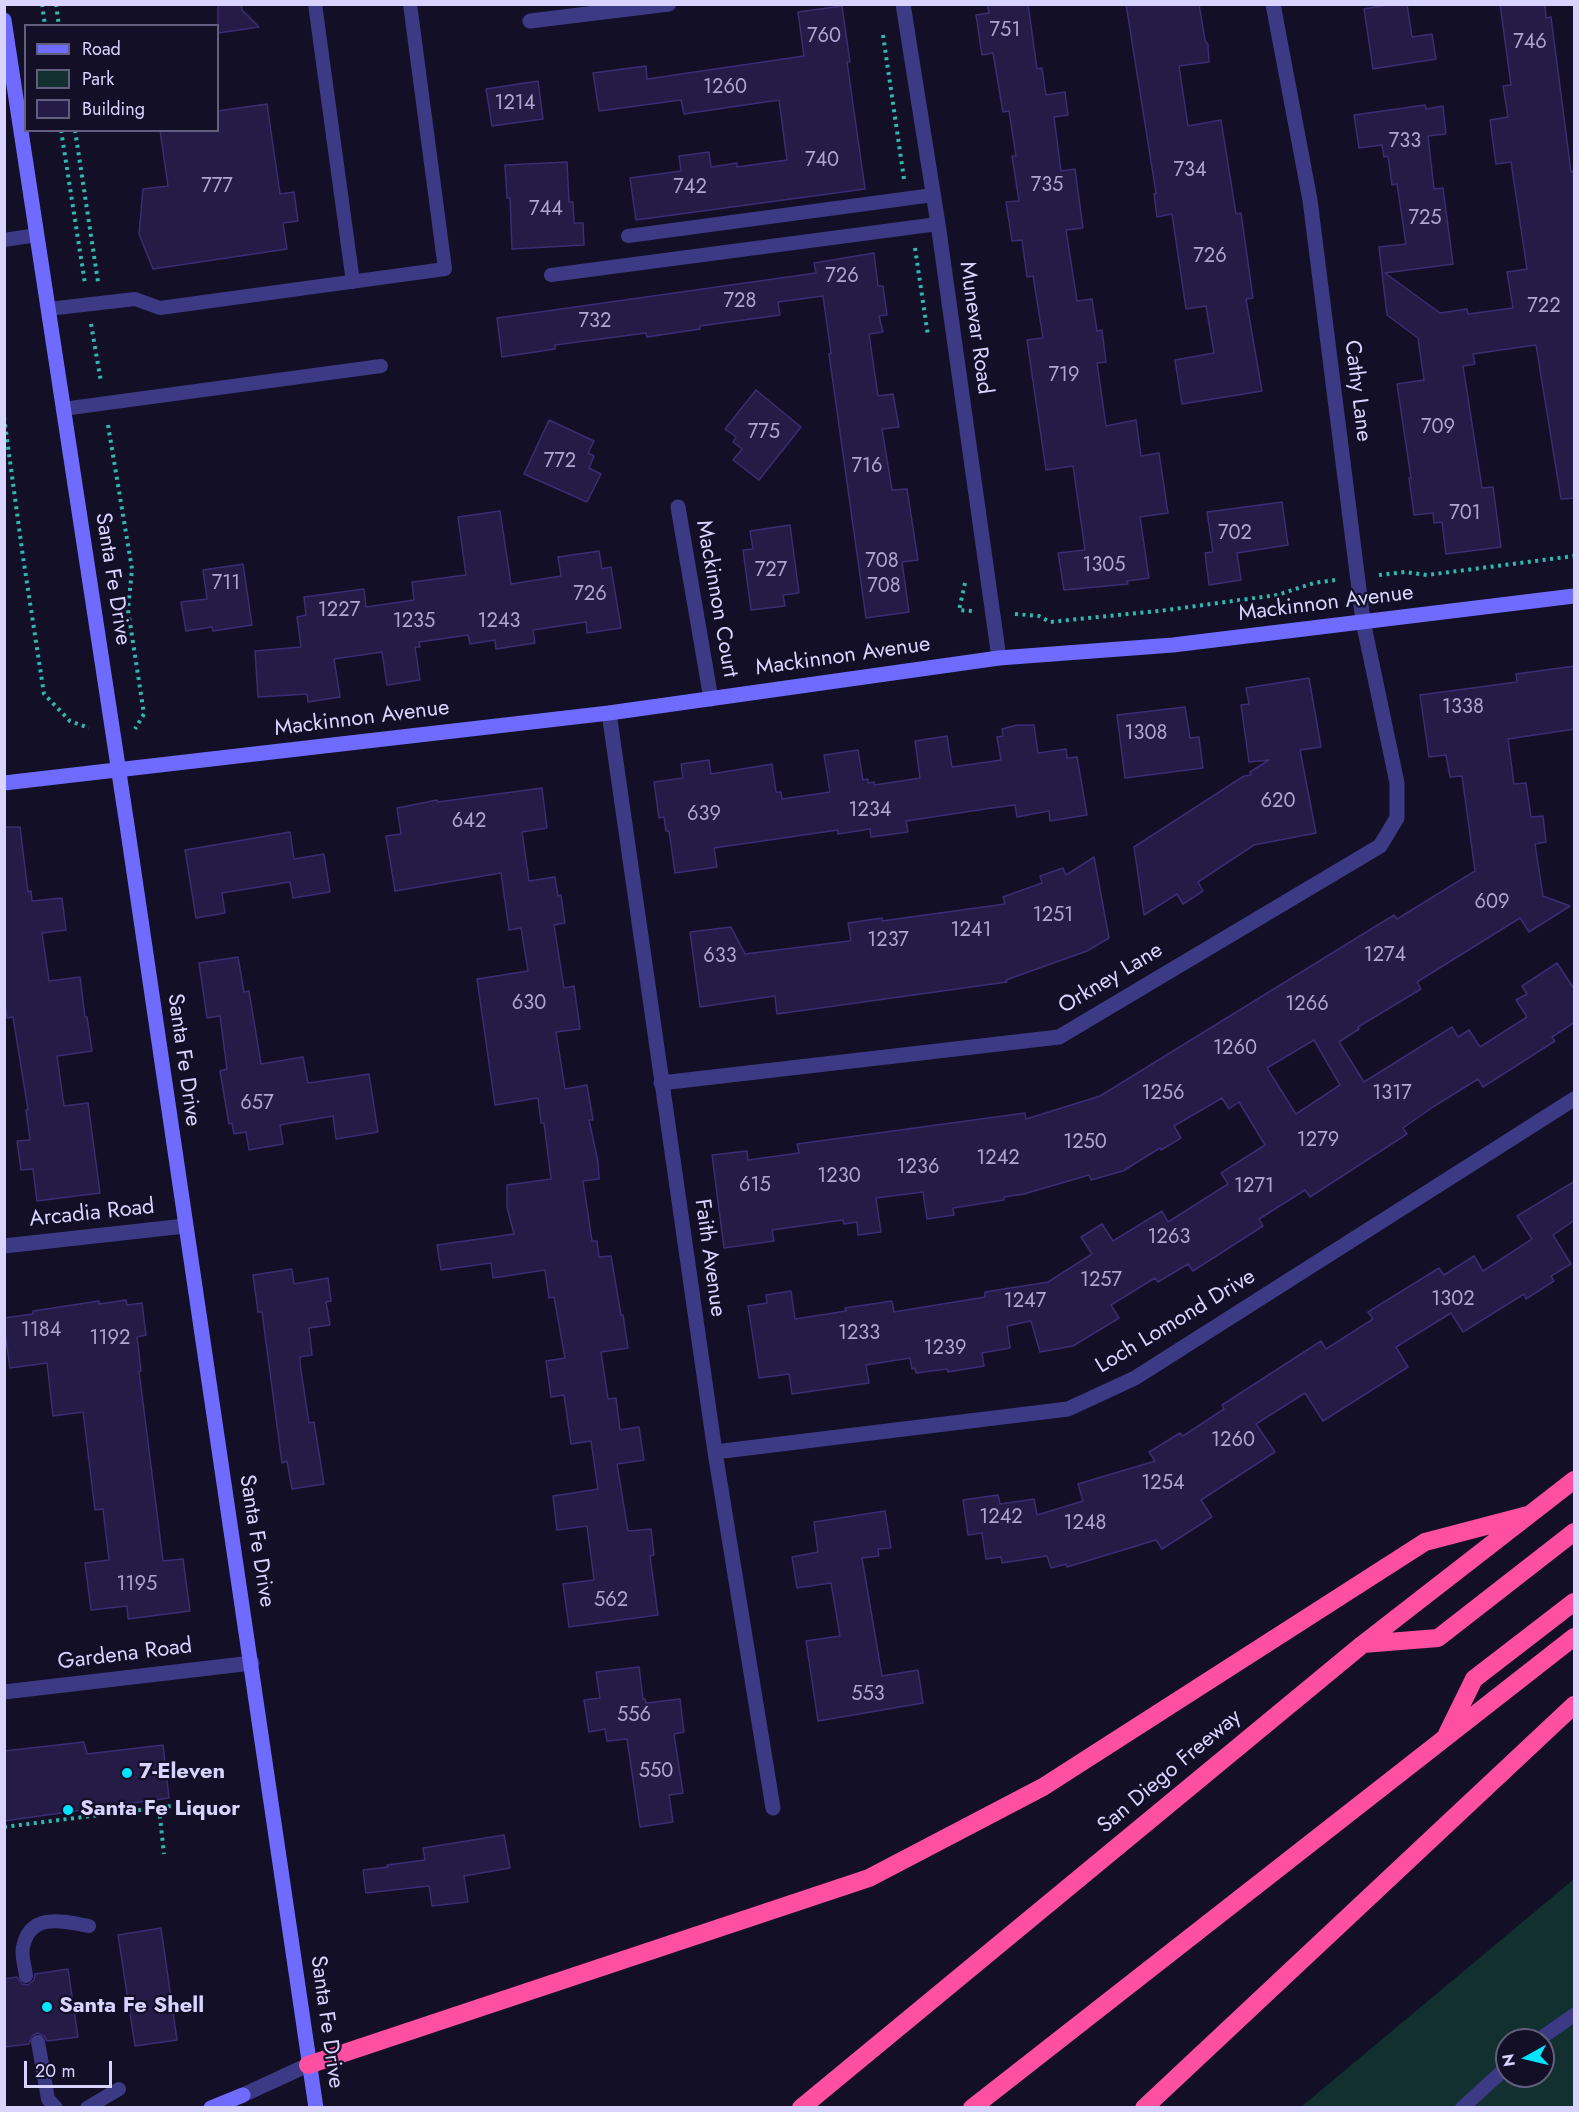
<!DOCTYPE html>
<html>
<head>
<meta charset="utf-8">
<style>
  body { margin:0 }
  #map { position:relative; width:1579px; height:2112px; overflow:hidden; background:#130f26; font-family:Jost,sans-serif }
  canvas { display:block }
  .frame { position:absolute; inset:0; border:6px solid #d9d4ff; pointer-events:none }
  .legend { position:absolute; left:24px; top:24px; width:195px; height:108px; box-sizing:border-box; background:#130f26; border:2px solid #625e7d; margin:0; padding:8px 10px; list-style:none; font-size:18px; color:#d9d4ff }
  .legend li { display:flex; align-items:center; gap:12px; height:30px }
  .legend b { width:30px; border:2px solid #625e7d }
  .north { position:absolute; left:1495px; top:2028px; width:60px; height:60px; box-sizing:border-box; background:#130f26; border:2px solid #625e7d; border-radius:50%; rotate:262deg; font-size:16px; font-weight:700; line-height:24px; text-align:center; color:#d9d4ff }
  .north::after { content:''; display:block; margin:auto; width:21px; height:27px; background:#00e5ff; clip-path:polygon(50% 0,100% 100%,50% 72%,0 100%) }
  .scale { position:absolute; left:24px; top:2061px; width:88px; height:27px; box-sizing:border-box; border:3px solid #d9d4ff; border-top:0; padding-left:8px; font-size:18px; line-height:21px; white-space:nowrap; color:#d9d4ff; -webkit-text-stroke:4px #130f26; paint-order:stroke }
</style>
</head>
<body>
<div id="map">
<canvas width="1579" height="2112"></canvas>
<div class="frame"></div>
<ul class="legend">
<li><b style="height:8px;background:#6f6bff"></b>Road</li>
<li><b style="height:16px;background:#12302f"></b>Park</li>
<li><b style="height:16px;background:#241b47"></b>Building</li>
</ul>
<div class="north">N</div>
<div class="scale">20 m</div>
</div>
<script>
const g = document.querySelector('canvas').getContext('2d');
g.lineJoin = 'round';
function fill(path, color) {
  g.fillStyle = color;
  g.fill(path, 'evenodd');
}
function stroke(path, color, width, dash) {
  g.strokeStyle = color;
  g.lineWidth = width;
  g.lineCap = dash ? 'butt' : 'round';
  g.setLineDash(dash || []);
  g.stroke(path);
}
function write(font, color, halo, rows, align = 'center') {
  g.font = font + ' Jost,sans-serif';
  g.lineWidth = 4.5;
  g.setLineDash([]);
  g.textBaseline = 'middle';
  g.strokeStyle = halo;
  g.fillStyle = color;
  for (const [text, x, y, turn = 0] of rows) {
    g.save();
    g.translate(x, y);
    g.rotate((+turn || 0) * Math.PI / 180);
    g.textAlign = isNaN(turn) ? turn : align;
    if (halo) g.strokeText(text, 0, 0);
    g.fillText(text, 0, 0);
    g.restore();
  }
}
const green = new Path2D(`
  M1574 1879V2107H1301ZM1507 2040H1543V2076H1507Z`);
const building = new Path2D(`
  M218 4H241L242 10 259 27 218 33Z
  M987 4H1028L1037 69 1042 68 1046 95 1065 92 1068 115 1054 117 1061 171 1075 169 1083 228 1066 230 1077 301 1092 299 1097 331 1102 330 1106 362 1097 363 1106 426 1136 420 1141 456 1159 453 1168 513 1140 517 1149 578 1127 581 1128 584 1064 590 1058 553 1085 550 1073 466 1046 470 1027 340 1043 338 1033 276 1027 277 1022 240 1012 241 1006 202 1019 201 1012 156H1016L1009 111 1003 112 993 53 982 55 976 15 989 13Z
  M1126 4H1199L1205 40 1208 45 1209 62 1179 66 1188 126 1221 120 1236 214 1241 213 1253 298 1246 299 1262 391 1182 404 1175 360 1214 353 1206 306 1186 309 1172 214 1157 217 1154 194 1156 193Z
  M1393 4H1407L1412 37 1432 34 1436 59 1373 69 1364 9Z
  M1500 4H1545L1546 18 1551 17 1571 172 1575 171V498L1561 499 1536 345 1473 354 1475 364 1463 366 1482 488 1493 487 1501 547 1446 554 1442 522 1434 523 1433 513 1414 515 1409 478H1411L1397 384 1424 380 1418 338 1387 315 1379 247 1406 244 1397 184 1392 185 1388 156 1384 157 1382 145 1359 148 1354 115 1425 105 1426 109 1443 106 1446 134 1428 136 1434 189 1443 188 1453 264 1385 273 1440 313 1467 309 1468 314 1513 308 1507 272 1527 269 1511 162 1496 164 1490 120 1508 117 1503 86 1511 85Z
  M842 6 850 62H847L865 189 636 220 630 178 681 171 679 156 709 152 711 167 737 163V167L787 160 779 100 684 114 681 100 599 111 593 73 646 66 647 79 804 56 798 12Z
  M538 81 543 119 492 126 486 89Z
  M267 104 280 194 294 192 298 221 283 223 287 249 153 269 139 234 143 189 168 186 160 130H218V111Z
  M567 162 569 202H573L574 223H583L584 245 512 249 510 198H507L505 165Z
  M874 253 878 286H883L887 315 879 316 883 332 869 334 878 396 893 394 899 427 882 429 892 490 907 489 918 560 902 562 909 612 866 618 829 354 831 353 823 296 778 302 780 315 700 326V329L647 337 646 333 555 345V349L502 357 497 318 816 273 814 263Z
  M756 390 801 427 759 480 733 460 742 449 733 442 736 437 725 429Z
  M549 420 594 441 588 453 594 456 589 468 601 474 587 502 524 474Z
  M1282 502 1288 545 1237 553 1241 580 1209 585 1205 553 1213 552 1207 512Z
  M500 511 511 584 561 576 558 557 599 551 602 569 611 567 621 628 587 633 586 622 533 630 535 643 496 649 495 640 470 644 468 635 419 642 420 647H415L420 680 387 685 382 652 334 659 340 697 308 702 307 694 258 697 255 651 301 647 297 617 306 615 304 597 364 589 366 607 414 600 412 582 466 575 458 517Z
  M790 525 799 593 783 595 785 606 751 610 743 550 753 549 750 531Z
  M243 564 252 625 213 631 212 627 186 631 181 602 207 599 203 570Z
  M1575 666V729L1508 739 1514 784 1526 783 1531 817 1543 816 1546 842 1535 844 1543 896 1570 906 1529 932 1520 918 1417 982 1421 989 1358 1027 1359 1029 1339 1042 1364 1082 1452 1027 1458 1037 1469 1030 1480 1047 1527 1017 1516 1000 1527 994 1522 986 1557 963 1575 990V1022L1552 1037 1555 1041 1483 1087 1478 1079 1433 1107 1403 1128 1407 1134 1310 1197 1305 1190 1259 1219 1263 1226 1193 1271 1188 1264 1158 1282 1155 1278 1111 1305 1119 1318 1073 1346 1040 1352 1031 1321 1007 1326 1010 1348 982 1353 984 1366 948 1372 947 1369 916 1373 915 1368 912 1369 910 1358 866 1365 869 1383 792 1394 789 1374 759 1378 748 1306 767 1303 766 1295 791 1291 795 1319 846 1311 845 1308 892 1301 894 1312 985 1297V1292L1048 1282 1092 1254 1081 1237 1102 1224 1113 1241 1162 1211 1168 1222 1228 1184 1221 1173 1265 1145 1239 1102 1229 1109 1222 1098 1174 1126 1181 1138 1161 1150 1160 1148 1123 1171 1091 1180 1089 1175 1024 1194 1004 1197V1200L953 1208 954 1215 927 1219 923 1192 876 1198 881 1232 858 1235 857 1222 844 1224 843 1220 772 1230 774 1241 724 1248 712 1155 747 1151 748 1160 799 1153 797 1144 1025 1113 1026 1119 1100 1096 1394 915 1397 919 1475 871 1462 776 1450 777 1446 755 1429 757 1420 695 1517 682 1516 674ZM1314 1040 1340 1085 1296 1114 1267 1068Z
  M1309 678 1321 747 1300 750 1316 833 1254 845 1198 882 1203 891 1183 904 1177 894 1144 915 1134 847 1244 776 1251 775 1250 772 1269 760 1249 762 1241 705 1249 704 1246 688Z
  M1185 707 1190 738 1199 737 1203 768 1125 778 1117 715Z
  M1017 725H1034L1038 753 1066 749 1067 758 1077 757 1087 815 1050 821 1049 811 1017 817 1015 805 992 808 906 821 908 832 871 837 870 829 838 834V830L714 848 717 867 675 873 669 831H666L664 817 659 818 654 782 683 778 681 764 709 760 711 774 772 764 776 792H781L782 799 830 792 824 755 858 750 863 780 868 779V783L874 782V785L920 778 915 741 947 736 952 767 1001 760 997 737 1003 736 1002 729Z
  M542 788 547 828 522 832 529 881 555 877 558 896 561 895 565 923 554 925 564 988 574 986 580 1029 556 1032 565 1089 587 1085 593 1120H589L598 1162 599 1179 583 1181 592 1241H597L599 1257 611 1256 621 1315H623L628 1348 601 1352 608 1399 616 1398 620 1430 639 1427 644 1460 617 1464 628 1531 651 1529 654 1555 650 1556 658 1615 569 1627 563 1584 594 1580 587 1526 557 1530 553 1496 598 1489 591 1441 571 1444 564 1395 551 1397 546 1361 565 1358 554 1297 549 1298 545 1270 493 1278 491 1263 441 1270 437 1245 514 1234 507 1207V1185L551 1179 544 1123H541L538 1098 495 1105 477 979 528 971 521 928 509 930 501 873 395 891 386 836 401 834 397 808 437 800 438 802Z
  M4 827H20L28 892 31 891 32 901 62 898 66 930 42 933 49 981 80 977 85 1017H87L92 1051 57 1056 64 1106 88 1103 100 1193 37 1201 33 1169 21 1170 17 1141 30 1140 26 1110H28L13 1017 7 1018 4 996Z
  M290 832 294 859 324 854 330 892 293 898 290 882 222 893 225 913 196 918 185 850Z
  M1094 857 1109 938 1087 951 1006 980 1007 982 777 1014 775 996 700 1007 690 932 731 927 745 954 849 941 851 940 848 923 882 918V921L1005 904 1003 897 1042 883 1040 876 1063 868 1066 875Z
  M238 957 244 992 249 991 261 1064 303 1057 308 1083 369 1074 378 1132 336 1139 333 1116 280 1125 283 1144 249 1150 246 1132 234 1134 232 1123 229 1124 220 1071 227 1069 220 1016 207 1018 199 963Z
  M1575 1181V1220L1553 1235 1571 1264 1551 1276 1554 1281 1526 1299 1524 1294 1463 1332 1451 1313 1396 1347 1408 1367 1323 1421 1305 1393 1256 1424 1275 1452 1201 1500 1212 1517 1162 1549 1156 1540 1067 1567 1066 1564 1051 1568 1047 1556 1002 1563 1001 1557 986 1559 982 1533 968 1535 963 1500 998 1495 1000 1504 1034 1499 1037 1515 1083 1501 1078 1484 1155 1461 1149 1452 1180 1433 1183 1436 1224 1409 1222 1405 1321 1341 1326 1349 1373 1319 1368 1312 1439 1268 1444 1275 1474 1256 1483 1271 1532 1239 1517 1216Z
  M292 1269 294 1284 328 1278 331 1301 326 1302 330 1325 309 1328 312 1355 300 1357V1364L309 1423 314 1422 324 1484 292 1489 287 1461 282 1463 262 1312H258L253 1275Z
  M126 1300 127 1305 142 1303 146 1335 137 1337 141 1371H139L163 1561 183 1559 190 1611 128 1619 127 1606 91 1610 85 1563 109 1560 103 1509 95 1510 83 1412 53 1416 47 1363 10 1368 4 1326V1318L33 1314V1311L99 1301V1304Z
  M885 1511 891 1548 878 1549 879 1556 862 1558 882 1676 918 1670 923 1703 818 1721 806 1641 840 1636 831 1583 797 1588 792 1557 818 1552 814 1522Z
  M639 1667 643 1699H645L646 1703 680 1699 684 1732 674 1734 683 1793 669 1795 673 1822 640 1827 627 1739 607 1741 605 1729 589 1732 584 1700 600 1698 596 1672Z
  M84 1742 87 1754 163 1745 169 1798 4 1821V1751Z
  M504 1835 510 1868 464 1876 468 1902 432 1906 429 1886 366 1893 363 1870 388 1867 387 1865 425 1860 423 1848Z
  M161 1928 177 2040 135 2046 118 1935Z
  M68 1969 78 2037 47 2041 44 2036 37 2033 32 2036 29 2044 4 2047V1979L17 1977 22 1984 28 1985 34 1980 35 1974Z`);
const path = new Path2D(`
  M42 4 45 26
  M56 4 59 26
  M883 35 904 179
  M61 130 85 284
  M75 130 98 282
  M915 248 928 336
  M91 324 101 382
  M4 417 23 557 44 694 70 721 89 728
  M108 425 132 569 128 610 144 714 135 729
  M1379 575 1405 572 1427 575 1574 556
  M965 583 959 610 972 611
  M1015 614 1039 616 1050 622 1167 610 1277 595 1314 583 1335 580
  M159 1808 164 1854
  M4 1827 171 1806`);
const lane = new Path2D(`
  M315 4 353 282
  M628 236 933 195
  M4 240 37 235
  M551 275 938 224
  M48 309 135 299 160 308 445 269 410 4
  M63 409 381 366
  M26 1976C25 1967 21 1955 23 1947 30 1912 63 1921 89 1926
  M1538 2040 1574 2015
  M38 2042 48 2099 56 2108
  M87 2108 119 2089
  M1462 2108 1507 2067`);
const street = new Path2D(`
  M903 4 938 224 999 658
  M530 21 669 4
  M678 507 711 699
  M609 713 715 1452 773 1808
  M661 1083 1059 1037 1380 846 1397 818V783L1363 621 1310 200 1273 4
  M4 1246 185 1226
  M715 1452 1068 1409 1135 1378 1574 1099
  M4 1692 252 1663
  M243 2095 308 2065`);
const secondary = new Path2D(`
  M4 20 127 825 316 2108
  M4 783 609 713 999 658 1173 645 1574 596
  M211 2108 243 2095`);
const highway = new Path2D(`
  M1363 1644 1438 1638 1574 1532
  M1447 1734 1474 1679 1574 1602
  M308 2065 869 1878 1043 1787 1425 1542 1528 1515
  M801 2108 1363 1644 1574 1480
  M972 2108 1574 1637
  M1144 2108 1574 1705`);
const markers = [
  [127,1773,6,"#00e5ff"],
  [68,1810,6,"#00e5ff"],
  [47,2007,6,"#00e5ff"]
];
const numberNames = [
  ["751",1005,31],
  ["760",824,37],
  ["746",1530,43],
  ["1260",725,88],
  ["1214",515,104],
  ["733",1405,142],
  ["740",822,161],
  ["734",1190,171],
  ["735",1047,186],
  ["777",217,187],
  ["742",690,188],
  ["744",546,210],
  ["725",1425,219],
  ["726",1210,257],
  ["726",842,277],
  ["728",740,302],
  ["722",1544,307],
  ["732",595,322],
  ["719",1064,376],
  ["709",1438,428],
  ["775",764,433],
  ["772",560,462],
  ["716",867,467],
  ["701",1465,514],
  ["702",1235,534],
  ["708",882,562],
  ["1305",1104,566],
  ["727",771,571],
  ["711",226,584],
  ["708",884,587],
  ["726",590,595],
  ["1227",339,611],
  ["1235",414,622],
  ["1243",499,622],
  ["1338",1463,708],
  ["1308",1146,734],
  ["620",1278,802],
  ["1234",870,811],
  ["639",704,815],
  ["642",469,822],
  ["609",1492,903],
  ["1251",1053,916],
  ["1241",971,931],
  ["1237",888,941],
  ["1274",1385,956],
  ["633",720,957],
  ["630",529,1004],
  ["1266",1307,1005],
  ["1260",1235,1049],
  ["1256",1163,1094],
  ["1317",1392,1094],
  ["657",257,1104],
  ["1279",1318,1141],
  ["1250",1085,1143],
  ["1242",998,1159],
  ["1236",918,1168],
  ["1230",839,1177],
  ["615",755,1186],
  ["1271",1254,1187],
  ["1263",1169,1238],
  ["1257",1101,1281],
  ["1302",1453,1300],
  ["1247",1025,1302],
  ["1184",41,1331],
  ["1233",859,1334],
  ["1192",110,1339],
  ["1239",945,1349],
  ["1260",1233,1441],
  ["1254",1163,1484],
  ["1242",1001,1518],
  ["1248",1085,1524],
  ["1195",137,1585],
  ["562",611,1601],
  ["553",868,1695],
  ["556",634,1716],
  ["550",656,1772]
];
const streetNames = [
  ["Munevar Road",975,328,82],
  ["Cathy Lane",1357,391,83],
  ["Santa Fe Drive",112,579,81],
  ["Mackinnon Court",716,599,80],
  ["Mackinnon Avenue",1326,604,-7],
  ["Mackinnon Avenue",843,657,-8],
  ["Mackinnon Avenue",362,719,-7],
  ["Orkney Lane",1111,979,-31],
  ["Santa Fe Drive",183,1060,82],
  ["Arcadia Road",92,1214,-6],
  ["Faith Avenue",709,1258,82],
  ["Loch Lomond Drive",1176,1322,-31],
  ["Santa Fe Drive",256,1541,81],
  ["Gardena Road",125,1655,-7],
  ["San Diego Freeway",1170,1772,-40],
  ["Santa Fe Drive",326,2022,82]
];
const poiNames = [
  ["7-Eleven",139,1773],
  ["Santa Fe Liquor",80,1810],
  ["Santa Fe Shell",59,2007]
];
fill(green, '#12302f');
fill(building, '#241b47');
stroke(building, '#3b2d73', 1.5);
stroke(path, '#2fb8b0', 4, [3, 4.5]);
stroke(lane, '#3d3a85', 14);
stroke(street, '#3d3a85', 15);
stroke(secondary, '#6f6bff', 15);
stroke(highway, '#ff4fa3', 18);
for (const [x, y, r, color] of markers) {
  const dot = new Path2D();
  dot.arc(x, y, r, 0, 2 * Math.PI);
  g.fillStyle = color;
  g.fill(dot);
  stroke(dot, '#130f26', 2);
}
write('20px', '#aca6d1', null, numberNames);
write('22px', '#d9d4ff', '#130f26', streetNames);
write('bold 22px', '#d9d4ff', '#130f26', poiNames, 'left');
</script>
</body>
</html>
